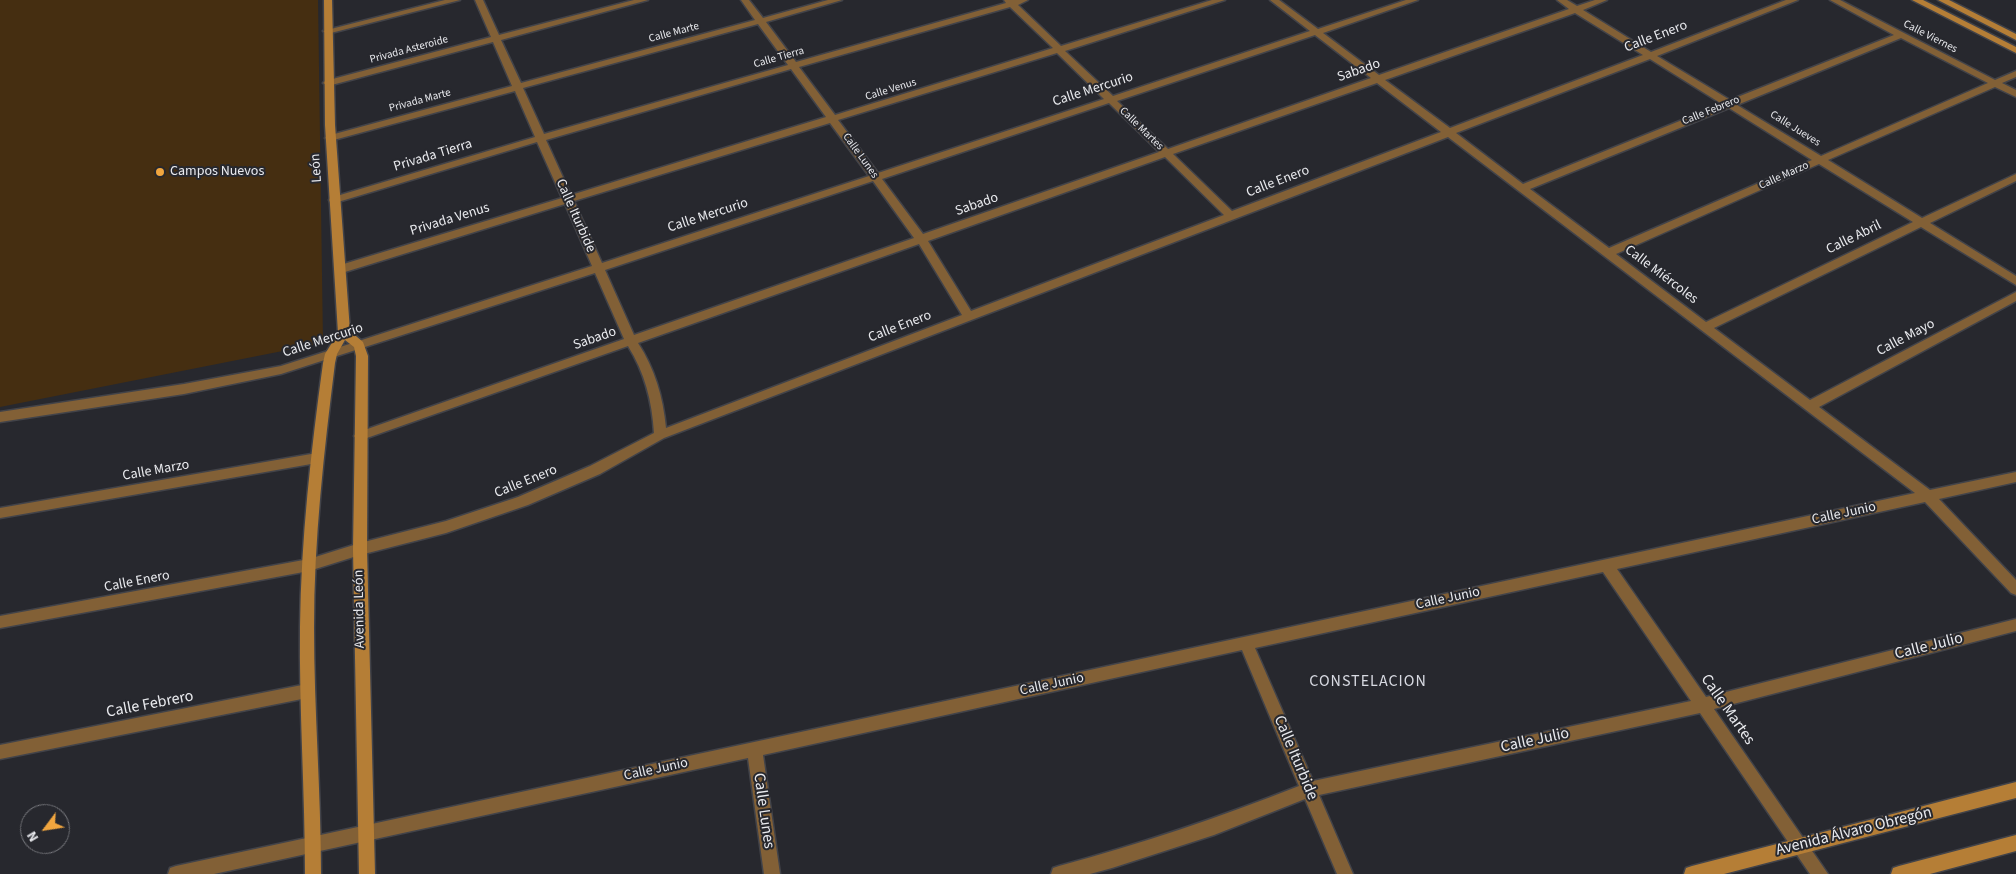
<!DOCTYPE html>
<html>
<head>
<meta charset="utf-8">
<style>
  body { margin:0 }
  #map { position:relative; width:2016px; height:874px; overflow:hidden; background:#27282e; font-family:"Source Sans 3",sans-serif }
  canvas { display:block }
  .north { position:absolute; left:20px; top:804px; width:50px; height:50px; box-sizing:border-box; background:#27282e; border:1px solid #75767b; border-radius:50%; rotate:239deg; font-size:14px; font-weight:700; line-height:20px; text-align:center; color:#e9eaee }
  .north::after { content:''; display:block; margin:auto; width:18px; height:22px; background:#f1a63f; clip-path:polygon(50% 0,100% 100%,50% 72%,0 100%) }
</style>
</head>
<body>
<div id="map">
<canvas width="2016" height="874"></canvas>
<div class="north">N</div>
</div>
<script>
const g = document.querySelector('canvas').getContext('2d');
g.lineJoin = 'round';
function fill(path, color) {
  g.fillStyle = color;
  g.fill(path, 'evenodd');
}
function stroke(path, color, width, dash) {
  g.strokeStyle = color;
  g.lineWidth = width;
  g.lineCap = dash ? 'butt' : 'round';
  g.setLineDash(dash || []);
  g.stroke(path);
}
function write(font, color, halo, rows, align = 'center') {
  g.font = font + ' "Source Sans 3",sans-serif';
  g.lineWidth = 4;
  g.setLineDash([]);
  g.textBaseline = 'middle';
  g.strokeStyle = halo;
  g.fillStyle = color;
  for (const [text, x, y, turn = 0] of rows) {
    g.save();
    g.translate(x, y);
    g.rotate((+turn || 0) * Math.PI / 180);
    g.textAlign = isNaN(turn) ? turn : align;
    if (halo) g.strokeText(text, 0, 0);
    g.fillText(text, 0, 0);
    g.restore();
  }
}
const green = new Path2D(`
  M0 0H318L323 343 0 407Z`);
const street = new Path2D(`
  M445 0H460L327 34 323 31Z
  M475 0H483L499 35 634 0H648L501 40 521 83 755 20 741 0H749L763 18 828 0H842L766 22 796 62 1006 3 1004 0H1028L1018 5 1061 46 1212 0H1225L1065 51 1113 96 1310 31 1270 0H1279L1318 29 1406 0H1418L1323 33 1379 75 1569 9 1557 0H1567L1577 6 1595 0H1607L1583 10 1651 52 1786 0H1798L1657 56 1730 100 1894 35 1830 0H1840L1995 80 2016 71V77L2002 83 2016 90V97L1995 87 1828 160 1922 218 2016 174V181L1930 223 2016 276V285L1921 227 1714 328 1810 400 2016 292V301L1819 407 1930 490 2016 472V482L1939 499 2016 580V595L2011 593 1925 502 1617 569 1706 697 2016 619V631L1714 709 1828 874H1810L1700 713 1319 795 1353 874H1337L1305 799 1214 835 1112 868 1090 874H1051L1053 868 1059 866C1141 844 1220 817 1299 786L1242 650 763 755 780 874H764L748 758 214 874H168L170 868 176 866 1915 493 1448 137 664 438 600 474 528 505 446 533 360 555 309 571 0 628V616L309 559 360 543 446 521 518 497 590 466 654 433C652 401 645 373 628 346L364 439H356L354 436 356 433 624 339 595 273 281 374 184 394 0 422V412L184 384 281 366 592 266 565 204 345 272H337L336 269 337 266 562 198 537 142 338 202H330L329 200 330 198 535 137 515 91 330 141 325 138 327 136 512 86 493 42 328 86 323 83 325 81 491 37ZM1010 7 1053 48 835 115 799 67ZM1575 13 1643 55 1450 128 1385 80ZM758 24 788 65 544 134 523 88ZM1315 35 1371 78 1168 149 1117 101ZM1901 38 1988 83 1821 156 1737 105ZM1057 53 1104 99 878 173 838 120ZM1650 59 1722 104 1523 184 1456 133ZM791 69 826 117 571 195 546 140ZM1377 83 1441 132 1232 211 1173 154ZM1109 103 1159 152 923 234 882 179ZM1729 108 1812 160 1609 248 1530 189ZM830 123 869 176 602 263 574 201ZM1165 157 1224 215 971 311 928 241ZM1819 164 1913 222 1706 322 1616 254ZM873 181 914 238 634 335 605 270ZM919 244 962 315 666 428C663 397 655 369 638 343ZM1603 572 1691 701 1313 781 1255 648Z
  M317 453 321 454 323 458 321 462 317 463 0 518V508Z
  M307 684 312 686 314 691 312 696 307 698 0 759V745Z`);
const secondary = new Path2D(`
  M324 0H332L335 125 350 331 363 342 368 356 367 549 375 874H359L353 549 356 356 354 347 345 340 337 354 335 363C324 451 314 539 314 628 314 710 321 792 321 874H305C305 792 299 710 300 627 301 539 311 451 323 363L325 354 338 333 325 125Z
  M1912 0H1923L2016 47V53Z
  M1938 0H1949L2016 34V40Z
  M2016 782V798L1724 874H1684L1686 868 1692 866Z
  M2016 835V851L1930 874H1891L1893 868 1899 866Z`);
const markers = [
  [160,172,5,"#f1a63f"]
];
const farStreetnames = [
  ["Calle Marte",674,33,-15],
  ["Calle Viernes",1930,37,27],
  ["Privada Asteroide",409,50,-15],
  ["Calle Tierra",779,58,-16],
  ["Calle Venus",891,90,-17],
  ["Privada Marte",420,101,-15],
  ["Calle Febrero",1711,111,-22],
  ["Calle Martes",1141,129,44],
  ["Calle Jueves",1795,129,32],
  ["Calle Lunes",860,156,54],
  ["Calle Marzo",1784,176,-24]
];
const streetNames = [
  ["Calle Enero",1656,37,-21],
  ["Sabado",1359,71,-19],
  ["Calle Mercurio",1093,90,-18],
  ["Privada Tierra",433,156,-17],
  ["León",317,168,-94],
  ["Calle Enero",1278,182,-21],
  ["Sabado",977,205,-19],
  ["Calle Iturbide",575,216,66],
  ["Calle Mercurio",708,216,-18],
  ["Privada Venus",450,220,-17],
  ["Calle Abril",1854,238,-26],
  ["Calle Miércoles",1661,275,37],
  ["Calle Enero",900,327,-21],
  ["Calle Mayo",1906,338,-28],
  ["Sabado",595,339,-19],
  ["Calle Mercurio",323,341,-18],
  ["Calle Marzo",156,471,-10],
  ["Calle Enero",526,482,-22],
  ["Calle Junio",1844,514,-12],
  ["Calle Enero",137,582,-11],
  ["Calle Junio",1448,599,-12],
  ["Avenida León",360,609,-91],
  ["Calle Junio",1052,685,-12],
  ["Calle Junio",656,770,-12]
];
const poiNames = [
  ["Campos Nuevos",170,172]
];
const nearStreetnames = [
  ["Calle Julio",1929,647,-14],
  ["Calle Febrero",150,705,-11],
  ["Calle Martes",1727,710,55],
  ["Calle Julio",1535,741,-12],
  ["Calle Iturbide",1295,758,67],
  ["Calle Lunes",763,811,82],
  ["Avenida Álvaro Obregón",1854,832,-14]
];
const quarterNames = [
  ["CONSTELACION",1368,682]
];
fill(green, '#452e11');
stroke(street, '#424349', 3);
stroke(secondary, '#424349', 3);
fill(street, '#826036');
fill(secondary, '#b57e36');
for (const [x, y, r, color] of markers) {
  const dot = new Path2D();
  dot.arc(x, y, r, 0, 2 * Math.PI);
  g.fillStyle = color;
  g.fill(dot);
  stroke(dot, '#27282e', 2);
}
write('11px', '#e9eaee', '#27282e', farStreetnames);
write('14px', '#e9eaee', '#27282e', streetNames);
write('14px', '#e9eaee', '#27282e', poiNames, 'left');
write('16px', '#e9eaee', '#27282e', nearStreetnames);
g.letterSpacing = '1px';
write('16px', '#d8dae2', '#27282e', quarterNames);
g.letterSpacing = '0px';
</script>
</body>
</html>
